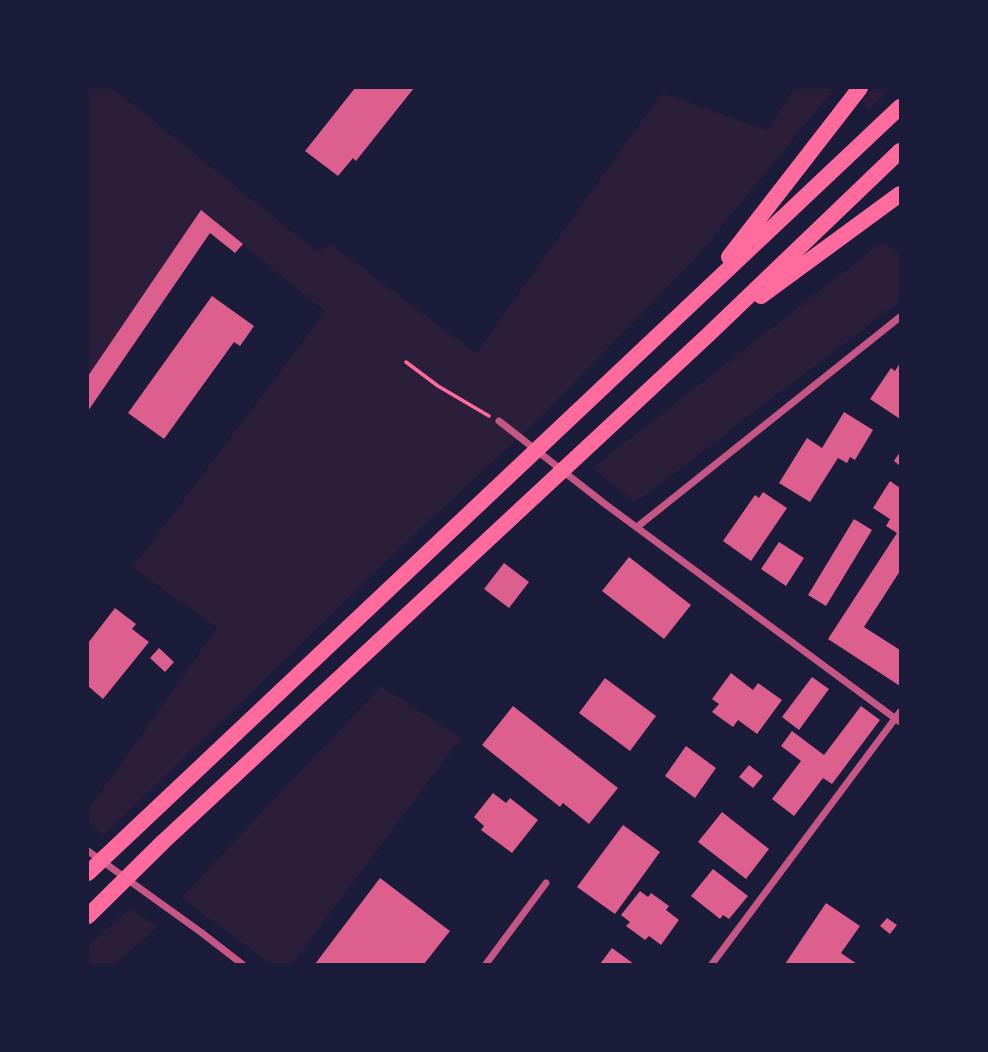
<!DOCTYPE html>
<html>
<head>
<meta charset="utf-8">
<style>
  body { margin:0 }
  #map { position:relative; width:988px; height:1052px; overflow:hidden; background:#1b1b3a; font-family:"Fira Sans",sans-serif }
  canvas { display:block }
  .frame { position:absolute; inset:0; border:89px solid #1b1b3a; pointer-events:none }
</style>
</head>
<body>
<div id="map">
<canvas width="988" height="1052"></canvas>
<div class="frame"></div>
</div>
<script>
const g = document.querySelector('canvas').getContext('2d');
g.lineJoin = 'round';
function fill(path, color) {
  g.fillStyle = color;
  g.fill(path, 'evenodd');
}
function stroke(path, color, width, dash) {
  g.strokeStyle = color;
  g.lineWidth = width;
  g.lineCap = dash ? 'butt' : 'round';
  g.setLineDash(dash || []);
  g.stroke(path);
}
const green = new Path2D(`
  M88 88H113L318 252 331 244 476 353 662 93 768 130 794 88H835L695 259 539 419 419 530 103 836 88 820V810L217 628 133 568 325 311 201 211 88 376Z
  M874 88H892L868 110 863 101Z
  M882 242 900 254V301L635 503 592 468Z
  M381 686 461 738 292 964H271L181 898Z
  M130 908 157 926 149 935 115 964H88V946Z`);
const building = new Path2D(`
  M355 88H414L356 161 353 158 338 176 305 151Z
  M201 210 243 244 235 253 210 233 88 411V376Z
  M212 296 254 326 240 346 234 342 164 439 128 413Z
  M900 363V419L870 399 891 368 895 371Z
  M844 412 873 430 855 460 850 457 847 463 838 458 810 502 779 483 807 438 822 448Z
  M900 452V466L894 461Z
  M890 481 900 488V571L864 627 900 650V686L828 639 897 533 886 526 890 519 873 508Z
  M763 492 787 508 751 561 723 541 755 495 759 498Z
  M854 519 872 530 826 606 808 595Z
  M779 542 804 558 786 586 761 569Z
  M629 557 691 605 664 639 602 591Z
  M504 563 529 582 509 608 484 589Z
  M115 608 136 624 132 629 149 642 103 699 88 686V643Z
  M159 648 174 662 165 672 150 658Z
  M731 673 753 690 758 683 782 700 757 734 738 720 733 727 712 712 719 704 712 699Z
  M812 677 829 689 799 730 782 717Z
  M605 678 656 716 630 751 579 713Z
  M513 706 618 788 589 824 563 803 560 807 482 745Z
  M861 706 880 720 832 784 823 778 794 816 772 799 801 761 781 746 792 731 824 755Z
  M686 746 716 768 695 798 665 776Z
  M749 765 763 776 753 788 739 777Z
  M493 793 506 803 510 798 538 820 512 853 481 830 484 826 474 817Z
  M722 812 769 849 746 879 698 842Z
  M623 825 660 852 615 914 577 887Z
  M713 869 748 896 729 919 723 915 720 919 691 896Z
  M380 878 450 931 424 964H315Z
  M640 891 648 897 651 893 669 906 666 910 679 920 661 945 649 936 645 940 626 926 630 922 621 915Z
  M826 903 860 926 841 953 857 964H785Z
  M887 918 897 925 890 934 880 926Z
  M612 948 634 964H600Z`);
const path = new Path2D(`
  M406 362 438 386 489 416`);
const minor = new Path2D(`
  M499 421 605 504 900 722
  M637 527 900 317
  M88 851 202 933 242 964
  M486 964 546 883
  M712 964 900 712`);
const trunk = new Path2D(`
  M729 257 860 88
  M761 296 900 194
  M88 873 900 107
  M88 916 163 842 708 335 900 151`);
fill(green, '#2a1e3b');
fill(building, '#dd5f8e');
stroke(path, '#ff6b9d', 3.5);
stroke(minor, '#c65784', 7);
stroke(trunk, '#ff6b9d', 16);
</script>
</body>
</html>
